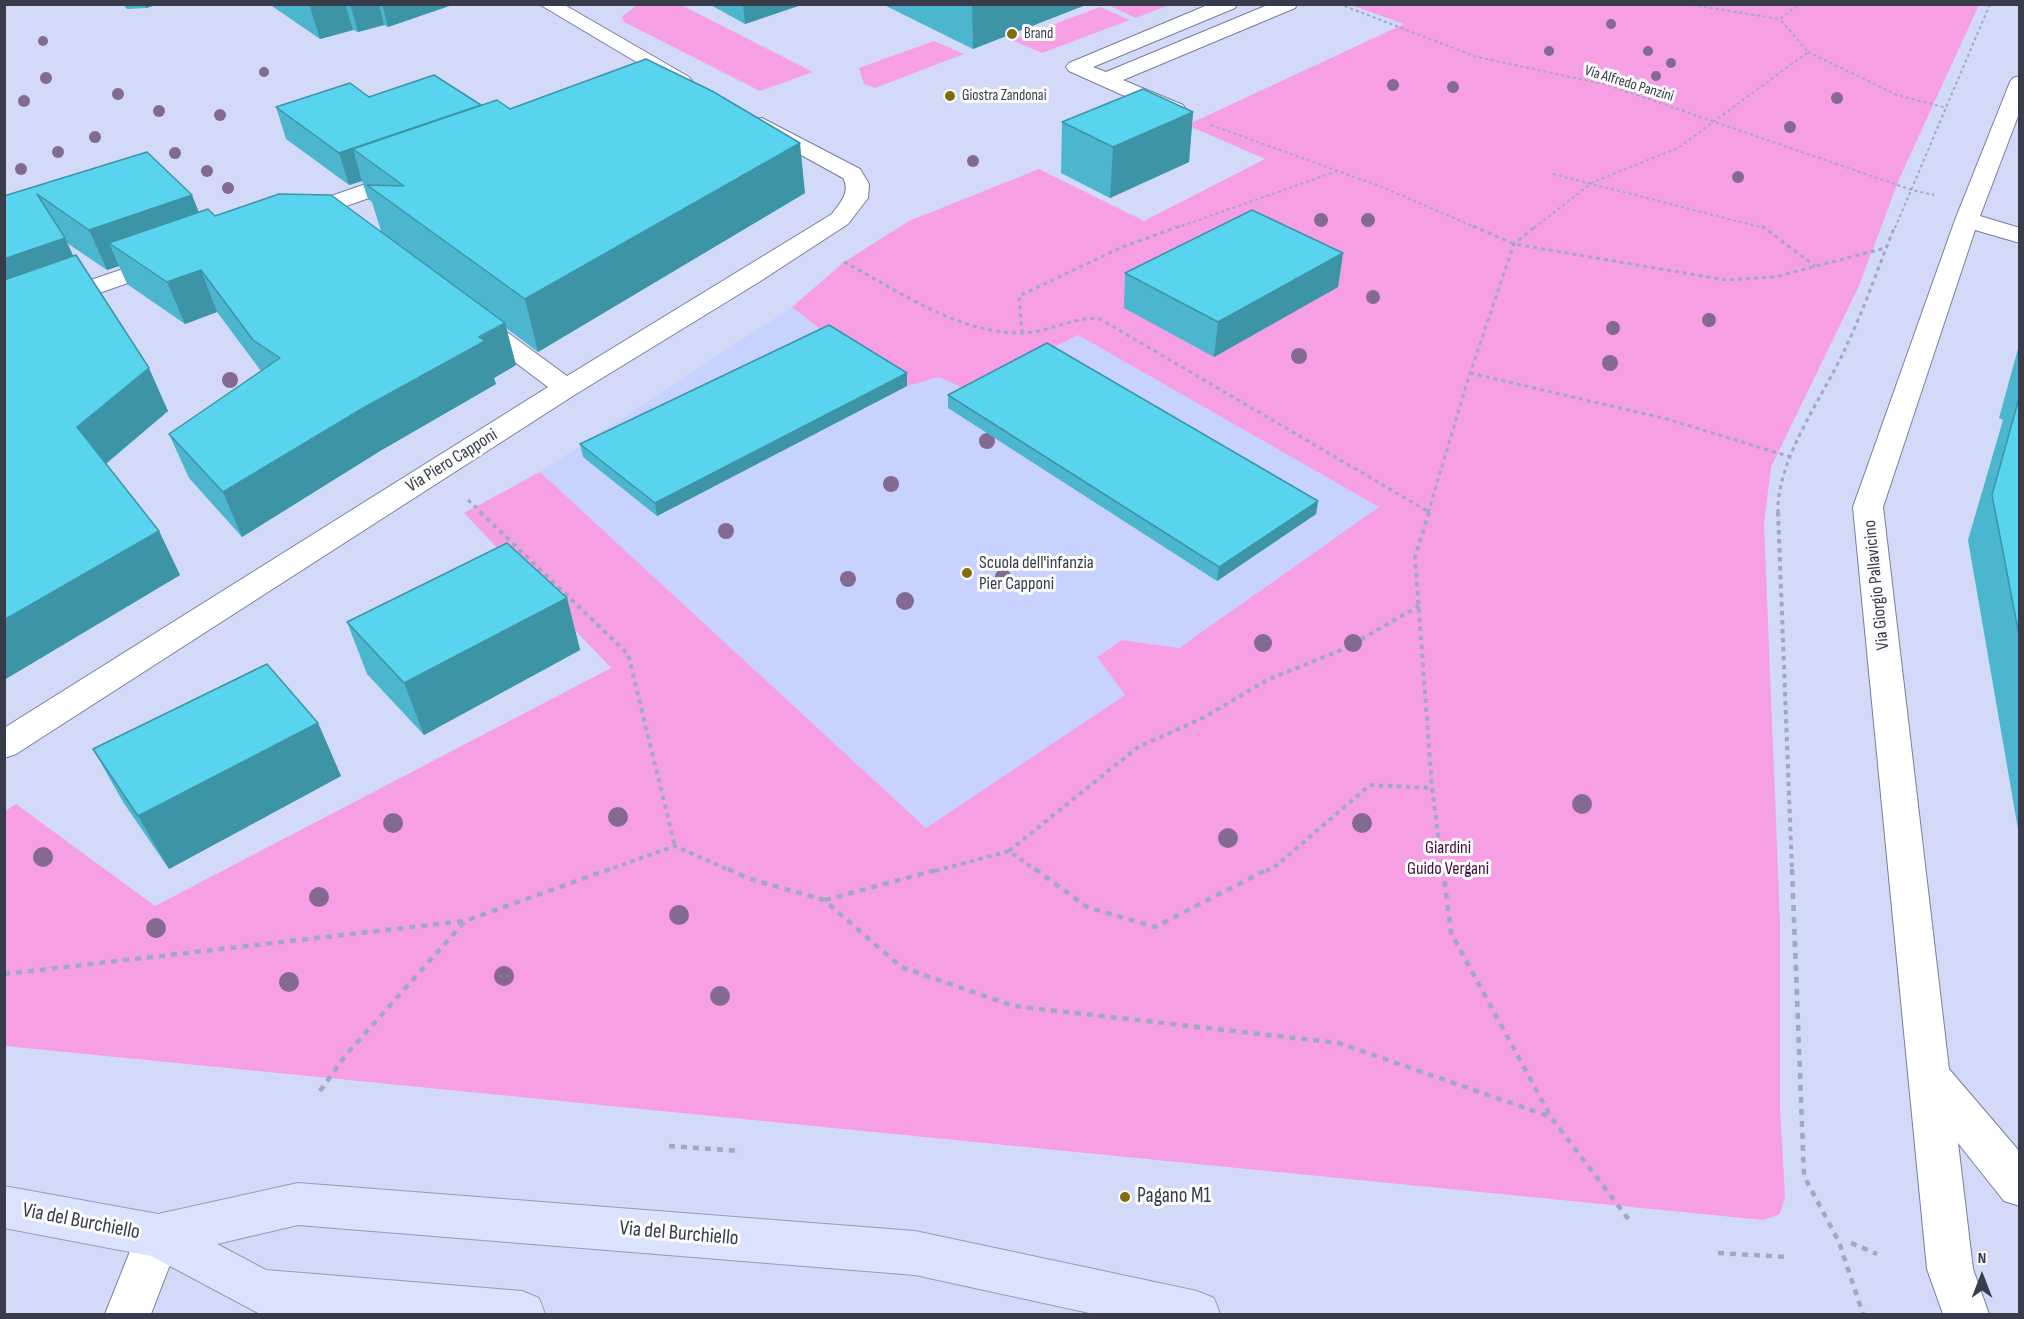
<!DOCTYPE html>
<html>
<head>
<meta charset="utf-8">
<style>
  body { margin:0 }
  #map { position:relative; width:2024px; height:1319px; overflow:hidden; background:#d2daf8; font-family:"Sofia Sans Condensed",sans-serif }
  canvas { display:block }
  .frame { position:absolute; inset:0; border:6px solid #373b4a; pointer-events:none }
  .north { position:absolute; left:1952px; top:1247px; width:60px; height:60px; -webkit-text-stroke:4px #fcfcfc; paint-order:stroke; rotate:0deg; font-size:16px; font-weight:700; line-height:24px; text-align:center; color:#373b4a }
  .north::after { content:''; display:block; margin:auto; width:21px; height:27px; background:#373b4a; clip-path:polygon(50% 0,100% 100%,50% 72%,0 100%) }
</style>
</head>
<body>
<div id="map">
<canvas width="2024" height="1319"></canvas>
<div class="frame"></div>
<div class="north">N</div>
</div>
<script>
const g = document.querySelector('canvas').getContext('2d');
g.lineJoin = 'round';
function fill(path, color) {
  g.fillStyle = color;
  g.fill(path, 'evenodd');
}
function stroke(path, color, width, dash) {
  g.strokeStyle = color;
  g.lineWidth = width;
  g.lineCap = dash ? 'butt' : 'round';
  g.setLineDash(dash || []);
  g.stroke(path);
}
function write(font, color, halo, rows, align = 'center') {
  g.font = font + ' "Sofia Sans Condensed",sans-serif';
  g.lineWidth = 6;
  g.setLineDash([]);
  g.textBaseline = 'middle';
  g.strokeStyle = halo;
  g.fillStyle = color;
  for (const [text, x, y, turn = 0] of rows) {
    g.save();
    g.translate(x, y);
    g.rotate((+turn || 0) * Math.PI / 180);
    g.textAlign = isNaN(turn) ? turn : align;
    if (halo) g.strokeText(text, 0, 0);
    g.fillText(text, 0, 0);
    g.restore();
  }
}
const built = new Path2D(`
  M792 307 830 337 907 386 939 377 968 390 1078 335 1379 507 1179 648 1122 640 1097 657 1125 695 926 828 540 472Z`);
const green = new Path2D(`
  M1106 4H1169V5L1136 18Z
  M637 5H681L813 72 760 91 624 22 622 17Z
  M1351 5H1979L1900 177 1858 288 1771 467 1764 524 1780 921V1108L1785 1197 1780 1214 1763 1220 5 1046 4 812 16 804 155 906 611 668 464 513 540 472 926 828 1125 695 1097 657 1122 640 1179 648 1379 507 1078 335 968 390 939 377 907 386 830 337 792 307 844 262 909 221 1039 169 1144 221 1265 159 1187 125 1404 24Z
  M1100 7 1130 20 1042 53 1012 40Z
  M934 41 964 54 875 88 864 84 859 68Z`);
const pathFar3 = new Path2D(`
  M1339 4 1477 57 1608 85 1912 190 1934 195
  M1686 4 1780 19
  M1808 52 1897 95 1947 108
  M1211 125 1382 187 1477 228
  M1553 174 1764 228
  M1176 228 1337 171
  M1534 228 1593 182 1678 148 1808 52 1780 19 1799 4
  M1895 228 1990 4`);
const pathFar2 = new Path2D(`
  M1473 226 1514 244 1726 280 1775 277 1885 248
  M1762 226 1815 266
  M844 262C899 291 958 334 1023 333 1050 332 1078 315 1100 319L1429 512
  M1022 333 1019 296 1122 247 1180 226
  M1470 373 1667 419 1791 457
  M468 500 482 513
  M1428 513 1470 373 1514 244 1536 226
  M1778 513C1776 460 1823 397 1845 349 1864 310 1878 267 1895 226`);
const pathFar1 = new Path2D(`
  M480 512 628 654 675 846
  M1429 512 1415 557 1432 788 1443 871
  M1778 512 1792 871
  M1009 851 1138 747 1203 718 1267 680 1346 648 1419 606
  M605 871 675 846 731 871
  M935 871 1009 851 1037 871
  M1266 871 1277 865 1370 785 1432 788`);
const path = new Path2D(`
  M728 869 750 879 824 900 901 967 1014 1006 1339 1043 1551 1117
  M1035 869 1087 907 1155 927 1268 869
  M1443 869 1451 933 1551 1117 1629 1220
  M1792 869 1804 1176 1839 1242 1863 1314
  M825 900 940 869
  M4 974 464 921
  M320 1091 345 1056 465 921 610 869
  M669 1146 741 1151
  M1851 1243 1877 1254
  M1718 1253 1787 1257`);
const minor = new Path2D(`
  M539 4H563L689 77 692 81 689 85H675Z
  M1210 4H1237L1235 8 1093 67 1106 72 1270 4H1297L1295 8 1123 80 1183 105 1186 110 1183 115H1167L1069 71 1066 67 1069 63Z
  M2020 76V111L1980 216 2020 228V243L1975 230 1883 507 1949 1069 2020 1152V1206L2004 1201 1958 1143 1973 1269 1989 1314H1943L1927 1269 1853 507 1955 220 2010 82 2013 78Z
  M762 118 860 169 869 184 868 198 848 224 759 282 576 394 16 754 4 758V728L548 387 467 326 463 321 467 316 476 313 485 316 567 376 832 214C840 203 851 192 843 178L754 129 751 124 754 119Z
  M409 169 417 171 420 176 417 181 304 221H288L284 216 288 211Z
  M165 255 174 257 177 262 174 267 4 326V309Z
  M158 1214 174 1221 181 1236 151 1314H105L142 1221Z`);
const major = new Path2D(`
  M298 1183 915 1231 1197 1291 1214 1298 1220 1314H1094L915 1275 298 1225 217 1244 266 1270 522 1291 539 1298 545 1314H260L151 1256 4 1228V1186L158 1214Z`);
const trees = [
  [1611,24,5],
  [43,41,5],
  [1549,51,5],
  [1648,51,5],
  [1671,63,5],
  [264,72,5],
  [1656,76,5],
  [46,78,6],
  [1393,85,6],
  [1453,87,6],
  [118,94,6],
  [1837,98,6],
  [24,101,6],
  [159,111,6],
  [220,115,6],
  [1790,127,6],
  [95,137,6],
  [58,152,6],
  [175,153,6],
  [973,161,6],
  [21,169,6],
  [207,171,6],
  [1738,177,6],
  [228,188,6],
  [1321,220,7],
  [1368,220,7],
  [1373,297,7],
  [1709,320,7],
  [1613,328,7],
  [1299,356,8],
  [1610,363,8],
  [230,380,8],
  [987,441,8],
  [891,484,8],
  [726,531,8],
  [1003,577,8],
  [848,579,8],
  [905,601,9],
  [1263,643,9],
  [1353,643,9],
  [1582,804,10],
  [618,817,10],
  [393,823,10],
  [1362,823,10],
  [1228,838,10],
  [43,857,10],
  [319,897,10],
  [679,915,10],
  [156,928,10],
  [504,976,10],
  [289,982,10],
  [720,996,10]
];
const wall = new Path2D(`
  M122 4H159L146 8 127 9Z
  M269 4H455L388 27 384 25 358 32 353 30 320 39Z
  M709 4H804L745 24Z
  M882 4H1088L973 49Z
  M369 97 510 109 805 193 538 352 506 328 516 365 494 378 496 384 380 451 242 537 189 478 169 434 261 371 217 312 185 324 127 284 119 266 107 270 67 243 73 256 168 411 106 464 159 531 180 575 4 680V196L147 152 199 212 215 216 381 231 372 202 368 199 362 181 349 185 286 139 276 107Z
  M1193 112 1189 162 1110 198 1061 173 1062 122Z
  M1343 253 1338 287 1214 357 1124 308 1125 273Z
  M2019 345V835L1968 540 2003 420 1999 418Z
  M907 373V386L657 516 583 457 580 444Z
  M948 395 1318 501 1316 514 1217 581 948 408Z
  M567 598 580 650 424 735 367 674 347 622Z
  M318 723 341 776 169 869 123 802 93 749Z`);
const shadedWall = new Path2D(`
  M145 4H159L146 8Z
  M309 4H345L353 30 320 39Z
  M350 4H379L384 25 358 32Z
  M382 4H455L388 27Z
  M743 4H804L745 24Z
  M972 4H1088L973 49Z
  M481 105 488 136 353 149 362 181 349 185 339 153Z
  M1193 112 1189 162 1110 198 1113 147Z
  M800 143 805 193 538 352 525 299Z
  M192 195 208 235 109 243 119 266 107 270 89 230Z
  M65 238 84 279 4 308V259Z
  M1343 253 1338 287 1214 357 1218 322Z
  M201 270 217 312 185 324 167 282Z
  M505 323 516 365 494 378 496 384 380 451 242 537 223 492Z
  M149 368 168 411 98 470 77 427Z
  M907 373V386L657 516 655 503Z
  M1318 501 1316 514 1217 581 1219 567Z
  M159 531 180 575 4 680V620Z
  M567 598 580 650 424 735 404 683Z
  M318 723 341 776 169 869 138 816Z`);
const building = new Path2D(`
  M646 59 712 91 800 143 525 299 367 185 404 186 353 149 497 100 510 109Z
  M434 75 481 105 339 153 276 107 350 83 369 97Z
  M1143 89 1193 112 1113 147 1062 122Z
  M147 152 192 195 89 230 37 194 65 238 4 259V196Z
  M279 194 331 195 505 323 479 337 485 341 365 407 223 492 169 434 280 358 253 340 201 270 167 282 109 243 208 209 215 216Z
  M1252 210 1343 253 1218 322 1125 273Z
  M76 255 149 368 77 427 159 531 4 620V280Z
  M829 325 907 373 655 503 580 444Z
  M1047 343 1318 501 1219 567 948 395Z
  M2019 398V635L1992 495Z
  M507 543 567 598 404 683 347 622Z
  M267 664 318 723 138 816 93 749Z`);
const markers = [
  [1012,34,6,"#826d09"],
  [950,96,6,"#826d09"],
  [967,573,6,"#826d09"],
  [1125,1197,6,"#826d09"]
];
const farPoinames = [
  ["Brand",1024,34],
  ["Giostra Zandonai",962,96]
];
const farStreetnames = [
  ["Via Alfredo Panzini",1629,84,17]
];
const streetNames = [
  ["Via Piero Capponi",452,461,-32],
  ["Via Giorgio Pallavicino",1877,585,-96]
];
const poiNames = [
  ["Scuola dell'infanzia",979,563],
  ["Pier Capponi",979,584]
];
const parkNames = [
  ["Giardini",1448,848],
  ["Guido Vergani",1448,869]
];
const nearPoinames = [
  ["Pagano M1",1137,1197]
];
const nearStreetnames = [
  ["Via del Burchiello",81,1222,11],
  ["Via del Burchiello",679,1234,5]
];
fill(built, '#c7d2ff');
fill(green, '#f79fe5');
stroke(minor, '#767ea0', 2);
stroke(major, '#929bbd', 2);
stroke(pathFar3, '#a1a8c1', 2, [3, 3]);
stroke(pathFar2, '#a1a8c1', 3, [4, 4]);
stroke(pathFar1, '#a1a8c1', 4, [4.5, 4.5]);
stroke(path, '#a1a8c1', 4.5, [6, 6]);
fill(minor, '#fff');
fill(major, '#dbe2fd');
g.fillStyle = '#846991';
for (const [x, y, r] of trees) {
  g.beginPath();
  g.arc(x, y, r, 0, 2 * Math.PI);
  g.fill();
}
fill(wall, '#4cb6ce');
fill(shadedWall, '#3e94a7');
fill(building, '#58d4ef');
stroke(building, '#3e94a7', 1.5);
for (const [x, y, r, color] of markers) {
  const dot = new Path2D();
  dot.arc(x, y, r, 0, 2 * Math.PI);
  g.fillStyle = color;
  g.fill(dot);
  stroke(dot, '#fcfcfc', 2);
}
write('15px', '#373b4a', '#fcfcfc', farPoinames, 'left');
write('15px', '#373b4a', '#fcfcfc', farStreetnames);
write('18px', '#373b4a', '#fcfcfc', streetNames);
write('18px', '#373b4a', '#fcfcfc', poiNames, 'left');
write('18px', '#450d3d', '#fcfcfc', parkNames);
write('21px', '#373b4a', '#fcfcfc', nearPoinames, 'left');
write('21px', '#373b4a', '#fcfcfc', nearStreetnames);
</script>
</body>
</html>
